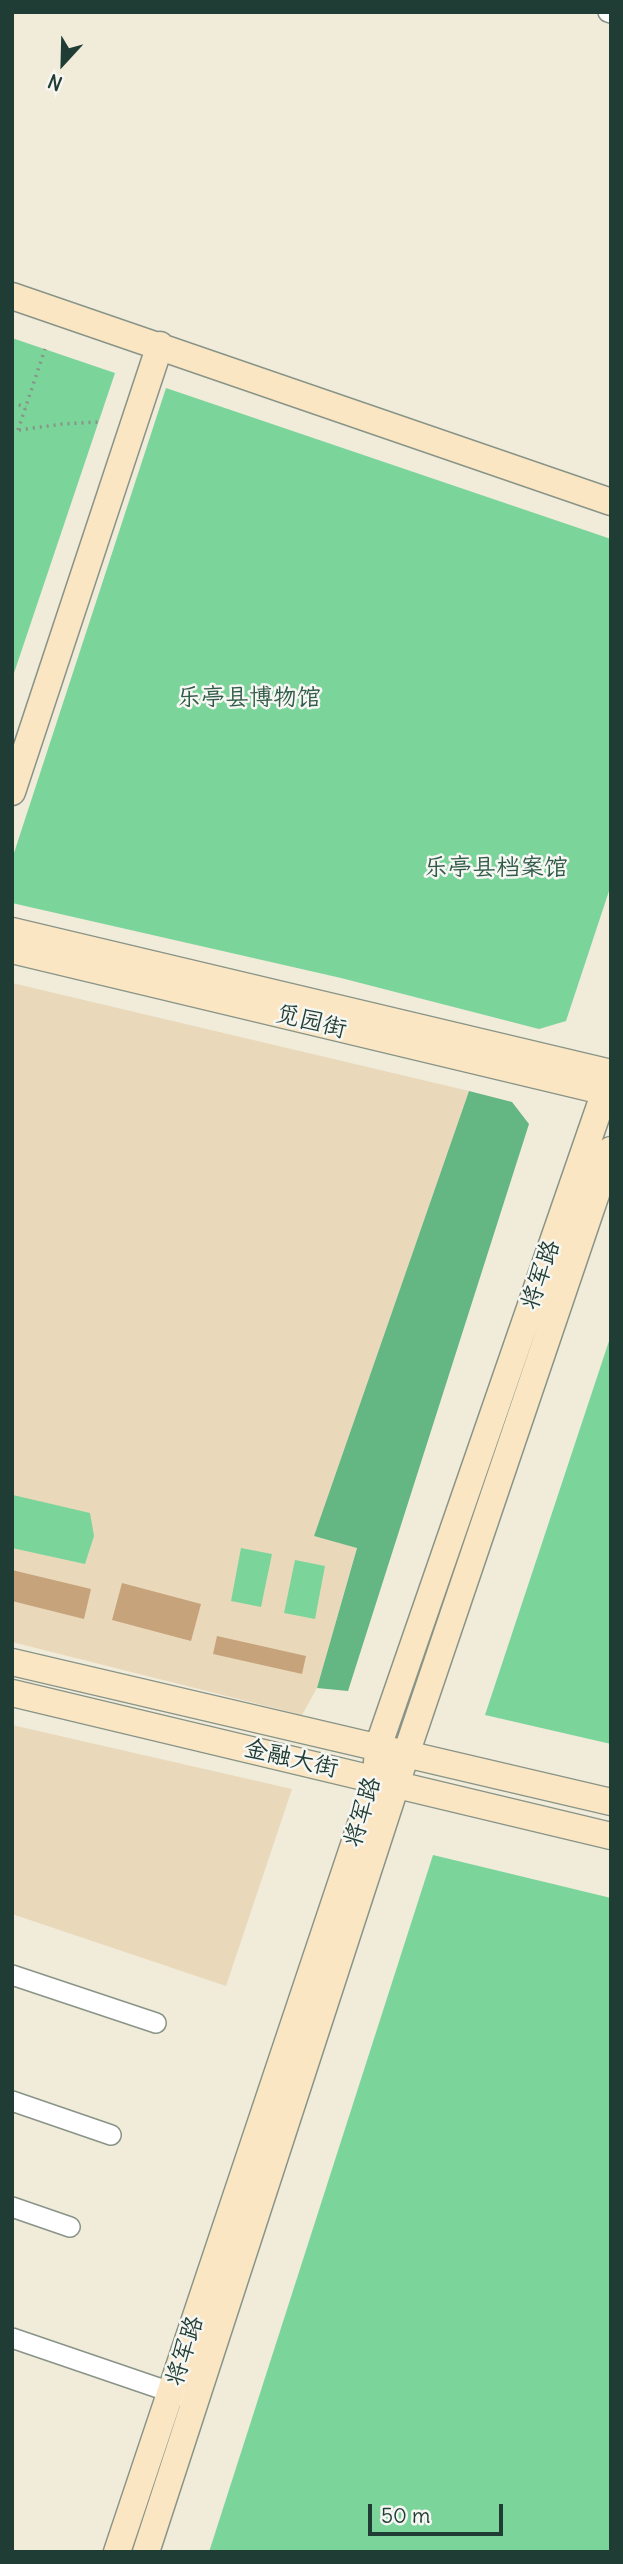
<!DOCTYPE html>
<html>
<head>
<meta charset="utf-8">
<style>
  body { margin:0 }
  #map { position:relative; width:623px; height:2564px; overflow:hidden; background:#f1ebda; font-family:Delius,sans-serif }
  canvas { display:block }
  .frame { position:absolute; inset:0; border:14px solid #1f3d34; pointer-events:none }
  .north { position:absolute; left:28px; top:28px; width:70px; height:70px; -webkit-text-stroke:5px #f6f6f2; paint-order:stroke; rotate:202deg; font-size:19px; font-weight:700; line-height:28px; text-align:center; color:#1f3d34 }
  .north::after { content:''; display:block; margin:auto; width:24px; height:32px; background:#1f3d34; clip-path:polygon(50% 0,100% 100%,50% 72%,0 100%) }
  .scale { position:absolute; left:368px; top:2504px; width:135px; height:32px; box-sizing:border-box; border:4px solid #1f3d34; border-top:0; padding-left:9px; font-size:21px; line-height:24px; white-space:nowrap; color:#1f3d34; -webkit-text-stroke:5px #f6f6f2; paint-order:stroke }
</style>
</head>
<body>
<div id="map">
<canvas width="623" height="2564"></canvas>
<div class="frame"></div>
<div class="north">N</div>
<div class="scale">50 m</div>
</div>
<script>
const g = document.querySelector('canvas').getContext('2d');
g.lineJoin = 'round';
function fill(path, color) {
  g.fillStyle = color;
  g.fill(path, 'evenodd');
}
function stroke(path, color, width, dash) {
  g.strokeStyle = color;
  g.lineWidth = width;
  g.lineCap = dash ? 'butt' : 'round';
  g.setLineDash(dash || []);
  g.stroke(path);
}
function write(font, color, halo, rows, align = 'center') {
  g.font = font + ' Delius,"LXGW WenKai TC",sans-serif';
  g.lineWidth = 5;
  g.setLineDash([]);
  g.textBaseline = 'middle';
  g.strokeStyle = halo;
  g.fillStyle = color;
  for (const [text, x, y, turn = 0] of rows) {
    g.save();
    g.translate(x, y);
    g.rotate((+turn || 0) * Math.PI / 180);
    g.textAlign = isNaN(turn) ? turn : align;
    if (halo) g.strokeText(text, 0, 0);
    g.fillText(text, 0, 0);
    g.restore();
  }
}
const built = new Path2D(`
  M12 983 469 1091 314 1536 357 1547 317 1688 302 1715 12 1642Z
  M12 1725 292 1789 226 1986 12 1914Z`);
const green = new Path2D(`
  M12 338 115 373 12 679Z
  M166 388 611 539V885L566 1021 539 1029 341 978 12 903V859Z
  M611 1335V1744L485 1715Z
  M13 1495 90 1513 94 1536 85 1564 12 1548Z
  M241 1548 272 1554 261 1607 231 1601Z
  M295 1560 325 1566 315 1619 284 1613Z
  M433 1855 611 1898V2552H209Z`);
const forest = new Path2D(`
  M469 1091 512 1102 529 1124 348 1691 317 1688 357 1548 314 1536Z`);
const building = new Path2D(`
  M12 1570 91 1589 84 1619 12 1601Z
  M122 1583 201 1604 191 1641 112 1620Z
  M217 1636 306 1656 302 1674 213 1654Z`);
const path = new Path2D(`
  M12 403 26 407
  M18 430 45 349
  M12 431 62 424 98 422`);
const street = new Path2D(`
  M608 12 611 13
  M12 1975 156 2023
  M12 2101 111 2135
  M12 2207 70 2227
  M12 2338 182 2396`);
const secondary = new Path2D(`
  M12 296 611 502
  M12 792 160 345
  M12 931 611 1073
  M12 950 611 1093
  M12 1662 611 1802
  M12 1693 611 1836
  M117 2552 376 1779 378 1747 611 1074
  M146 2552 406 1754 611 1150`);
const parkNames = [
  ["乐亭县博物馆",249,698],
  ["乐亭县档案馆",496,868]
];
const streetNames = [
  ["觅园街",311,1022,14],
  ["将军路",541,1275,-71],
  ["金融大街",291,1759,13],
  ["将军路",363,1812,-73],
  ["将军路",185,2351,-72]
];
fill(built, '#e9d9ba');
fill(green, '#7bd59b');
fill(forest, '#64b683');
fill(building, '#c6a37b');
stroke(street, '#889487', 22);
stroke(secondary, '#889487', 29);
stroke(path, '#889487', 3.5, [2, 5]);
stroke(street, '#fff', 19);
stroke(secondary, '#fbe6c4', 26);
write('24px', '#315b49', '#f6f6f2', parkNames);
write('24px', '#1f3d34', '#f6f6f2', streetNames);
</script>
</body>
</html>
